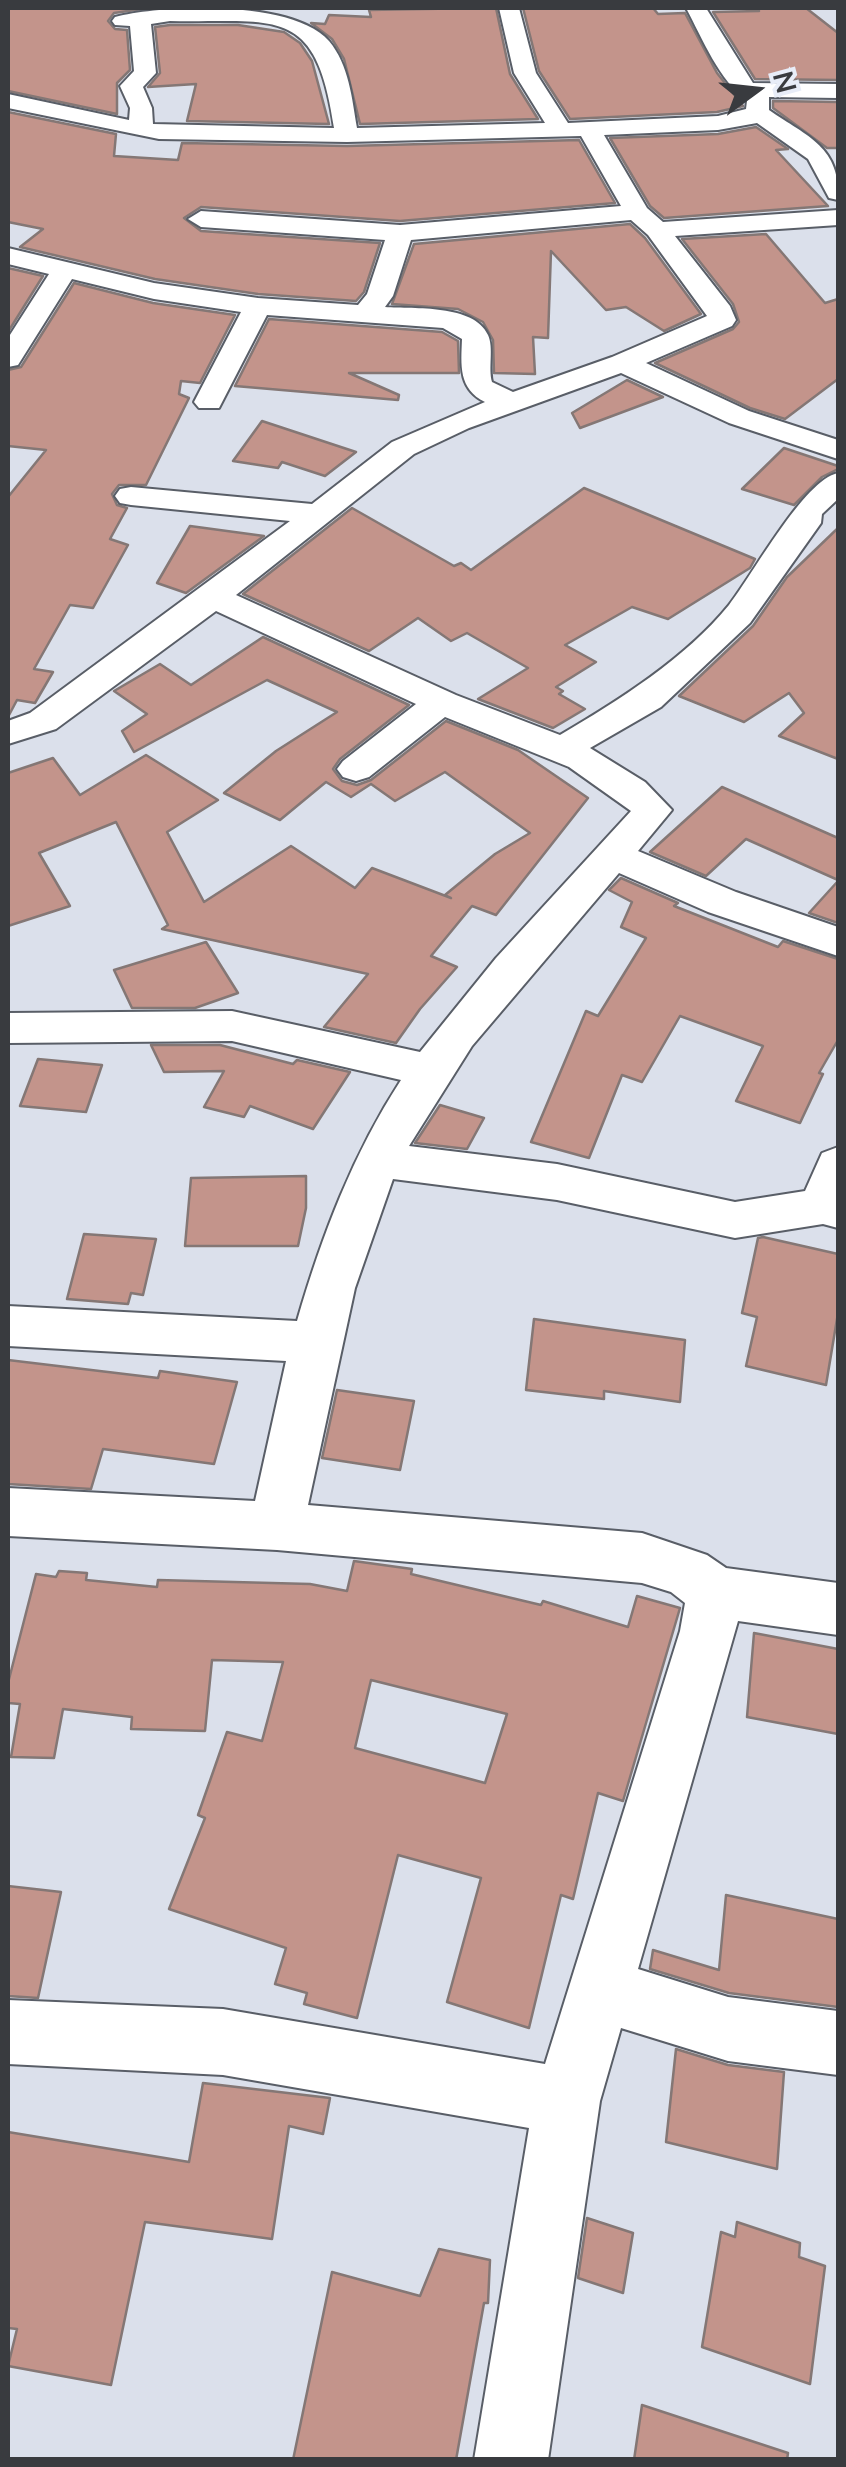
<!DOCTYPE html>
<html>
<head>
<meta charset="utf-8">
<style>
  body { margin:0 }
  #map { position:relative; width:846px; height:2467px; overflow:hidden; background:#dbe0eb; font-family:Mulish,sans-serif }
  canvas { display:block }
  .frame { position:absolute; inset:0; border:10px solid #393b3f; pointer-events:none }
  .north { position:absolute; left:706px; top:40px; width:100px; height:100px; -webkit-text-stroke:8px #e8edf8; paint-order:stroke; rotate:75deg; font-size:28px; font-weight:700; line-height:40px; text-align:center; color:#393b3f }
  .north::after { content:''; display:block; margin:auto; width:35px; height:45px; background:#393b3f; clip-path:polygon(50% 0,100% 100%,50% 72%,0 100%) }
</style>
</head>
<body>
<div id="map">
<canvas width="846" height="2467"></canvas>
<div class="frame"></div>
<div class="north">N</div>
</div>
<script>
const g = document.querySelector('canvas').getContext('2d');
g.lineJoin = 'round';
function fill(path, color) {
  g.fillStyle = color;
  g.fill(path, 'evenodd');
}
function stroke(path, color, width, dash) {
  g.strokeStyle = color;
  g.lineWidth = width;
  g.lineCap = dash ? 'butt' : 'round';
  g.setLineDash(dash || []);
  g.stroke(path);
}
const building = new Path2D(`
  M8 8H149L114 13 108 21 115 29 127 30 130 70 117 83V114L8 91Z
  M481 8H496L510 74 538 119 360 124 344 59 332 39 311 23 325 24 329 15 371 17 369 10Z
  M523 8H653L658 14 685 13 717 73 743 106 717 112 570 119 539 71Z
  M756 8H806L838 33V80L755 79 713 12 759 11Z
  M170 25H238L284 32 300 43 312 61 329 124 187 121 196 84 148 87 160 73 155 27Z
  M773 101 838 102V148H827L773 108Z
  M8 112 116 134 114 156 178 160 182 143 347 146 579 140 615 203 400 221 201 207 184 218 201 231 380 243 364 292 356 301 258 294 155 279 20 247 43 229 8 222Z
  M756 127 788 149 776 150 828 206 664 218 650 206 610 138 718 134Z
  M630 224 645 238 701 314 664 331 626 307 606 310 551 251 548 338 533 337 535 374 494 373 493 340 483 322 458 309 392 304 414 244Z
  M766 234 825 303 838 299V379L785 419 750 408 655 363 733 329 739 322 733 304 682 239Z
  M8 268 43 276 8 332Z
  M74 283 153 303 235 315 200 383 181 381 179 394 189 398 146 485H119L112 494 117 505 127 508 110 539 128 545 93 608 70 605 34 669 53 672 35 703 17 700 8 717V497L46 450 8 446V370L21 367Z
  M269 319 442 332 458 341 459 373H349L399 395 398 400 235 386Z
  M627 380 663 397 580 428 572 413Z
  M262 421 356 452 325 476 282 462 278 468 233 461Z
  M784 448 838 466V469L822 477 794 505 742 489Z
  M584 488 755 559 750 568 668 619 632 607 565 645 596 662 556 687 563 691 559 694 585 709 553 728 478 699 528 668 467 633 451 641 418 618 369 651 243 594 352 508 454 566 461 563 471 570Z
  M190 526 264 536 186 593 157 583Z
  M838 528V759L779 736 804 713 789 693 744 722 679 696 753 626 787 577Z
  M263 637 409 705 340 759 333 769 342 781 357 785 371 780 446 721 518 750 588 798 496 915 472 906 431 956 457 967 420 1009 396 1043 324 1027 368 974 162 929 168 925 116 822 39 853 70 906 8 926V773L53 758 80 795 146 755 218 800 167 832 204 902 291 846 355 888 372 868 451 898 445 895 495 854 530 833 445 772 395 801 371 784 351 797 326 782 280 820 224 793 276 751 337 712 267 680 134 752 122 731 147 714 114 691 160 664 191 685Z
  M722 787 838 838V880L746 839 706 876 650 852Z
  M621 878 678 903 674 906 778 947 783 941 838 959V1040L819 1073 823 1074 800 1123 736 1101 763 1046 680 1016 642 1082 622 1075 589 1158 531 1142 586 1011 598 1016 646 938 621 927 632 902 609 890Z
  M838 881V923L809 913Z
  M206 942 238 993 195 1008H132L114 970Z
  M151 1045H220L293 1064 297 1060 350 1072 313 1129 250 1106 244 1117 204 1107 224 1071 164 1072Z
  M38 1059 102 1065 86 1112 20 1106Z
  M440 1105 484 1118 467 1149 415 1143Z
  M306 1176V1208L298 1246H185L191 1178Z
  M84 1234 156 1239 143 1295 131 1293 128 1304 67 1299Z
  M763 1237 838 1254V1313L826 1385 746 1366 757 1317 742 1313 758 1238Z
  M534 1319 685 1340 680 1402 604 1391V1399L526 1390Z
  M8 1360 158 1378 160 1371 237 1382 214 1464 103 1449 91 1489 8 1484Z
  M337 1390 414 1401 400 1470 322 1458Z
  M354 1561 412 1569 411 1574 541 1605 543 1601 628 1627 637 1596 680 1608 623 1801 598 1793 573 1899 561 1895 529 2028 447 2002 481 1878 398 1855 357 2018 304 2004 307 1993 275 1984 286 1948 169 1909 205 1818 198 1815 227 1732 262 1741 283 1662 212 1660 205 1731 131 1729 132 1717 63 1709 54 1758 11 1757 20 1704 8 1703V1683L36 1574 56 1577 59 1571 87 1573 86 1580 157 1587 158 1580 310 1584 347 1591ZM371 1680 507 1714 485 1783 355 1748Z
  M754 1633 838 1649V1734L747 1717Z
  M8 1886 61 1892 38 1998 8 1996Z
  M726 1895 838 1919V2007L729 1993 650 1969 653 1950 719 1970Z
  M676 2049 728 2065 784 2072 777 2169 666 2142Z
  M203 2083 330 2098 323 2134 289 2126 272 2239 145 2222 111 2385 8 2366 17 2329 8 2328V2132L189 2162Z
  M587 2218 633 2233 623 2293 578 2278Z
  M737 2222 800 2243 799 2257 825 2266 810 2384 702 2347 721 2232 735 2237Z
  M439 2249 490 2260 488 2303H484L456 2460H293L332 2272 420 2296Z
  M642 2405 788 2453 787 2460H634Z`);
const street = new Path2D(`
  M499 8H519L536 73 568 123 718 116 746 109 747 101C719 80 703 40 686 8H706L753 83 838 84V98L769 97V110C808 137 841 147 838 200L829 198 808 159 757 123 718 130 604 135 647 208 663 222 838 210V225L675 236 730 306 736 320 732 326 646 363 749 411 838 440V459L729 423 621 373 469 428 414 454 236 595 456 695 560 735C618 701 686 658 729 605 754 573 804 480 838 473V499L822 514 821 523 750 623 661 707 590 748 645 782 672 810 638 851 736 892 838 927V956L708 912 619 873 472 1046 409 1146 557 1164 735 1202 805 1191 822 1153 838 1147V1228L823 1224 735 1238 557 1200 393 1179 355 1288 308 1505 642 1533 707 1555 726 1568 838 1583V1635L738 1621 638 1969 728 1997 838 2011V2075L728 2061 621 2028 600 2101 548 2460H474L529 2128 223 2075 8 2064V2000L223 2009 545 2064 680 1631 685 1603 671 1592 642 1583 277 1550 8 1536V1488L255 1501 286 1361 8 1346V1306L297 1321C322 1235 353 1154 401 1080L232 1041 8 1043V1013L232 1011 420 1052 496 958 631 811 569 767 445 717 369 777 356 781 343 777 337 769 343 761 416 704 216 611 56 729 8 744V721L30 713 290 521 131 505 120 503 115 496 120 489 131 487 312 504 392 442 485 402C458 389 461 365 462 339L443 328 267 315 219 408H199L194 402 241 312 154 299 72 279 18 365 8 367V338L49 274 8 264V248L154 283 258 298 358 305 367 294 385 240 201 227 188 219 201 211 400 225 621 206 581 136 347 142 159 139 8 108V94L129 120 130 108 120 86 134 71 130 26 115 25 112 21 115 17C166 4 293 0 329 41 349 65 352 98 357 128L545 123 514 73ZM170 21C277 23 316 4 334 128L153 124 152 108 143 87 156 73 151 24ZM631 220 648 235 707 316 612 357 513 392 492 382C488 368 494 348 488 335 474 304 414 309 385 307L393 296 411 240Z`);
fill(building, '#c3948b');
stroke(building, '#847775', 2.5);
stroke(street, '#595e67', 4);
fill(street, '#fff');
</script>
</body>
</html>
